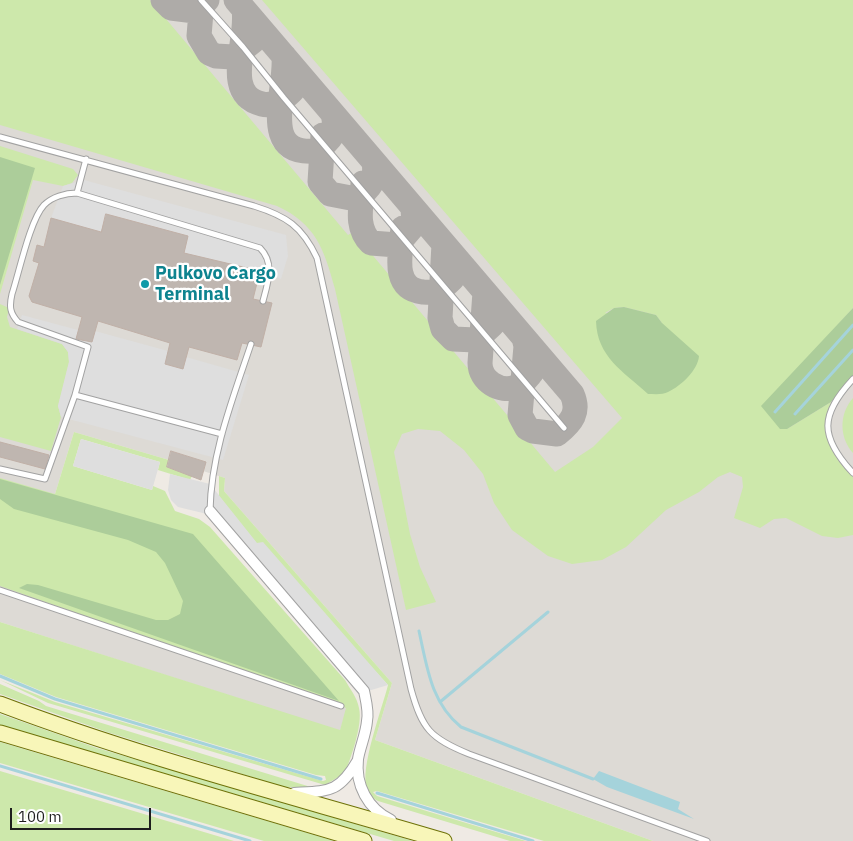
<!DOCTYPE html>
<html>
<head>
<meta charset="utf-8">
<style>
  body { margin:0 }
  #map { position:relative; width:853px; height:841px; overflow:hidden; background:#efeae4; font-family:"IBM Plex Sans",sans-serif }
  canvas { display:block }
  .scale { position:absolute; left:10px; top:808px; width:141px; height:22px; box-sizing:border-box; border:2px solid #1e1e1e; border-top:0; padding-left:6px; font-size:15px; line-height:18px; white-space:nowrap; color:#1e1e1e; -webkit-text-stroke:4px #fff; paint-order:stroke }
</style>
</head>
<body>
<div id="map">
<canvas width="853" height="841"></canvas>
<div class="scale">100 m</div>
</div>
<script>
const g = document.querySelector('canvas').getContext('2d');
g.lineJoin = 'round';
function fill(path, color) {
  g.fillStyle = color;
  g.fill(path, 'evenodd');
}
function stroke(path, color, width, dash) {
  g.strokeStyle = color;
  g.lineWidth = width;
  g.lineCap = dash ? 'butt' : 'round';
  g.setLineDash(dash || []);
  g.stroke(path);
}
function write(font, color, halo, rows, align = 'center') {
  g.font = font + ' "IBM Plex Sans",sans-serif';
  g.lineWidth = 4.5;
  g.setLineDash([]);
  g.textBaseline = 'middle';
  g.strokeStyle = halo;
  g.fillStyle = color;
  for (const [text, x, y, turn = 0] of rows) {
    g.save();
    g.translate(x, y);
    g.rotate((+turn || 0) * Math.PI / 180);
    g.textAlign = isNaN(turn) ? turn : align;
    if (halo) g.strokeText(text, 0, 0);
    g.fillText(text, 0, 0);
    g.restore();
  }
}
const airport = new Path2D(`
  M0 0H853V841H653L375 740 392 683 224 491 225 478 203 471 205 462 172 451 169 460 74 432 55 494 347 708 340 731 0 622Z`);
const grass = new Path2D(`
  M0 0H150L348 235 353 232 555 472 593 447 622 418 262 0H853V308L823 341 787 429 831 402C825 441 826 448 853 477V535L838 538 822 536 786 518 774 519 760 528 734 518 743 487 742 477 730 472 718 477 699 492 666 510 626 547 602 560 572 564 548 556 512 530 494 503 483 474 464 450 440 431 418 429 402 434 394 452 410 534 420 567 436 602 406 610 335 289C324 249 316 224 277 206L0 125ZM624 307 656 315 662 323 605 313 614 308Z
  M0 146 73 169 78 175 72 183 63 186 33 180 0 294Z
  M0 304 9 308 7 317 10 327 62 344 68 352 69 362 58 406 61 417 51 451 0 437Z
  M853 398V453C839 437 839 414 853 398Z
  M74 432 169 460 167 467 192 476 190 480 158 470 160 462 81 439 73 466 152 490 153 486 165 491 175 511 199 519 210 527 345 680C350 689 357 697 359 708 363 725 351 757 345 773L325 785 48 703 0 680 55 702 323 781 326 780 325 776 316 775 56 697 0 674V622L340 730 346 708 0 586V478L55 494Z
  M219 476 225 478 224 491 392 683 375 740 653 841H544L377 791 373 792 377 796 526 841H510L378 801C373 798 369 796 367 790 359 769 382 709 388 685L257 544 219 497Z
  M0 684 39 701 46 706 314 788 284 787 107 732 0 694Z
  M0 714 97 748 413 841H394L0 725Z
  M0 742 291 828 334 841H264L0 763Z
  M0 771 234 841H0Z`);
const forest = new Path2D(`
  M0 157 35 168 0 285Z
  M624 307 656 315 662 323 699 356C698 370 681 386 668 392 663 395 654 394 648 394 623 371 597 357 596 321L614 308Z
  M853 308V377L831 402 787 429H780L761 406Z
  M0 479 193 534 339 701 19 588 27 584 38 585 156 620H168L180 614 183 601 165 563 156 552 128 540 14 509 0 499Z`);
const parking = new Path2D(`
  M84 180 286 235 288 256 281 279 260 271 184 253 188 236 107 214 101 232 51 218 63 186Z
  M22 315 78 330 76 339 92 342 95 331 168 351 165 364 183 369 186 357 249 375 223 460 61 417 58 406 69 362 68 352 62 344 17 329Z
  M81 439 160 462 152 490 73 466Z
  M170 474 210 484 257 543 263 542 388 685 358 694 207 514 178 507 171 500 168 490Z`);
const water = new Path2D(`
  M599 771 680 802 678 809 694 819 607 787 593 779Z`);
const stream = new Path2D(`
  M775 412 853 325
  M795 414 853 350
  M419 631C427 667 431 703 461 727L593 779
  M0 676 55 699 321 779
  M440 702 548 612
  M0 766 250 841
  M377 793 533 841`);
const taxiway = new Path2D(`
  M163 0 171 8 195 11 207 0
  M202 0 199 36 209 53 216 56 233 57 252 42
  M236 0 572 394C580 412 572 422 557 434L533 431 527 428 520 415 526 346 524 338
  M244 10C249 41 221 94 262 104 274 107 284 99 292 91
  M284 56C287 91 258 156 316 151 330 140 338 133 333 114
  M323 135 320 182 330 194 356 199C370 188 377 180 374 162
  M363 183C362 204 354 226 371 243L397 245 414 225 413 208
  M403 228C401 251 390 288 423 292 437 293 442 289 452 279
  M444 244 440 318 443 329 453 339 476 340 492 325
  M485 292 480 363C480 381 500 393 516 387 523 384 527 378 532 372`);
const building = new Path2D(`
  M106 214 188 236 184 253 260 271 253 299 272 303 261 347 242 343 237 360 189 347 183 369 165 364 170 343 98 321 92 342 76 339 82 317 32 302 29 296 39 263 33 261 37 245 44 247 51 218 101 232Z
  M0 442 49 455 45 469 0 457Z
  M171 451 206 462 201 480 167 467Z`);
const lane = new Path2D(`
  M201 0 243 47 284 98 564 428
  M0 137 254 206C286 216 302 226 317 258L411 689C422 729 430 738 469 754L707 841
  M77 193 86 159
  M853 379C820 415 819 436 853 473
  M222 434 75 395 88 347 18 322C10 313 9 307 12 294 19 273 30 220 44 205 52 197 65 193 77 193L260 248C275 263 268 282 263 301
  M0 469 45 479 75 395
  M210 511C211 453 233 398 251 344
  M0 590 341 706`);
const street = new Path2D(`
  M210 511 364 691C366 701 369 711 367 721 366 734 360 747 358 759 355 785 368 809 391 820
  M294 793C329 791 339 793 358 760`);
const secondary = new Path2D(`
  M0 704C145 759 296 797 444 841
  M0 733 364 841`);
const markers = [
  [145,284,5,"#0f9aa8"]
];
const cultureNames = [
  ["Pulkovo Cargo",155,274],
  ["Terminal",155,295]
];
fill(airport, '#dddad5');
fill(grass, '#cde8ab');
fill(forest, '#accd9a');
fill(parking, '#dedede');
fill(water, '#a5d3db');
stroke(stream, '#a5d3db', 3);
stroke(taxiway, '#aeaba8', 25);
fill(building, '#bfb6b0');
stroke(building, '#c0b0a7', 1);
stroke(lane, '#a2a2a2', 7);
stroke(street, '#a2a2a2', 12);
stroke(secondary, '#6e7208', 17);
stroke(lane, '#fff', 5);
stroke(street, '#fff', 10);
stroke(secondary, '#f8f6b9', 15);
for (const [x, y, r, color] of markers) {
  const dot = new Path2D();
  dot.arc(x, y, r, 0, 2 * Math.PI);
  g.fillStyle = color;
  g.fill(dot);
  stroke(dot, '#fff', 2);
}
write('bold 18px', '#0d838f', '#fff', cultureNames, 'left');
</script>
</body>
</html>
